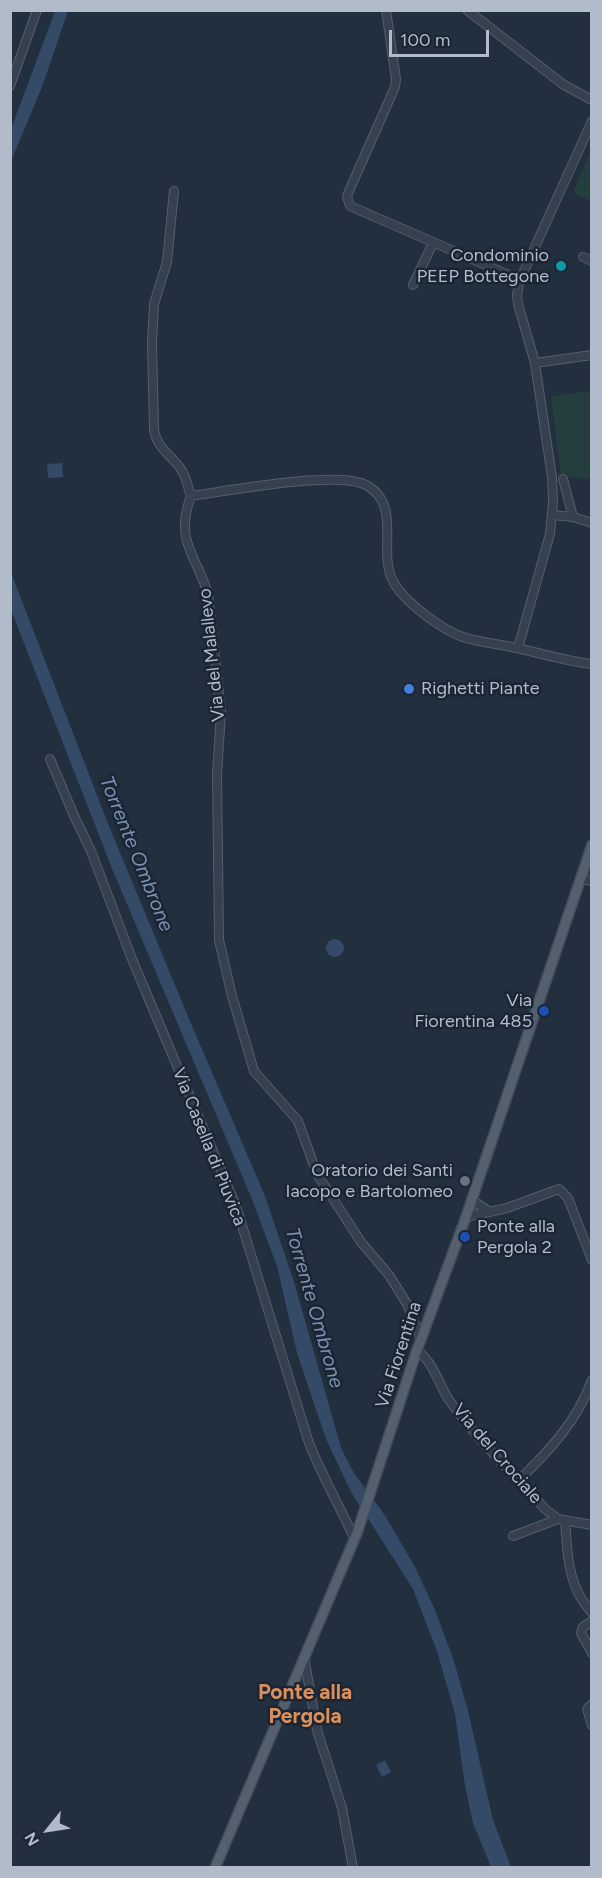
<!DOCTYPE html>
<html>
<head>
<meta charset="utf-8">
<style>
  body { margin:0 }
  #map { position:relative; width:602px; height:1878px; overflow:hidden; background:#222f3e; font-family:Figtree,sans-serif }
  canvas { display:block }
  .frame { position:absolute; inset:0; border:12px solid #b2bbc9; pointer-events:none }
  .north { position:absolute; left:18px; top:1800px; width:60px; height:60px; -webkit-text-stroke:4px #1b2533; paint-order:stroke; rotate:240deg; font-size:16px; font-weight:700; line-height:24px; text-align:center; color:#b2bbc9 }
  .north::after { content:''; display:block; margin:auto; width:21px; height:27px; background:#b2bbc9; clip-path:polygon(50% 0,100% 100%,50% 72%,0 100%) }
  .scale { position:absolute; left:389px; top:30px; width:100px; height:27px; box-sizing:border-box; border:3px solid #b2bbc9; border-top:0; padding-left:8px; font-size:18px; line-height:21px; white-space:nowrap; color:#b2bbc9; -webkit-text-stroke:4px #1b2533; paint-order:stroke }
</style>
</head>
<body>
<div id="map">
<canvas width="602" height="1878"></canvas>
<div class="frame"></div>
<div class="north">N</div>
<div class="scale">100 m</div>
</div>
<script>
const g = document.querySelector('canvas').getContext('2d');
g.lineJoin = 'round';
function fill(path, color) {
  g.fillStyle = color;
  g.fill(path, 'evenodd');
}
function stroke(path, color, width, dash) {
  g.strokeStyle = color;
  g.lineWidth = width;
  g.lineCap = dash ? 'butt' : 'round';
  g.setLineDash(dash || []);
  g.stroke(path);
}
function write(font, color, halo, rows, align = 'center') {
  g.font = font + ' Figtree,sans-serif';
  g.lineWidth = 5;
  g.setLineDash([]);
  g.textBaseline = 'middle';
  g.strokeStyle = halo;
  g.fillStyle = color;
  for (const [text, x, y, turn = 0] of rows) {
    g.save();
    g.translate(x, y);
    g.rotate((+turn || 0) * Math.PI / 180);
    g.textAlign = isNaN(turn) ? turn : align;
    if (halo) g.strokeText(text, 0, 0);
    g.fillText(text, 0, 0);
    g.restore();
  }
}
const green = new Path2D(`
  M591 149V201L573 193Z
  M591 391V479L561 476 551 396Z`);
const water = new Path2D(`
  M55 11H68L42 87 11 161V129Z
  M62 463 63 477 48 478 47 464Z
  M10 570 107 821 187 1014 265 1196 295 1285 341 1448 354 1473 384 1514 415 1567 435 1610 454 1661 468 1711 493 1820 511 1867H491L473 1823 465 1786 455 1714 437 1651 413 1589 351 1492 326 1439 297 1353 277 1266 251 1197 113 871 11 610Z
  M326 948a9 9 0 1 1 18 0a9 9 0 1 1-18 0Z
  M385 1760 391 1772 382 1777 376 1765Z`);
const minor = new Path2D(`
  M386 10 396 79 395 87 349 191 347 197 350 206 520 280
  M467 10 564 85 592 100
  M10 86 37 10
  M174 191 167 262 154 304 152 343 154 430C157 448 171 455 181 469 186 476 188 488 191 496
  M583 257 592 261
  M413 285 433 243
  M535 363 592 355
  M563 479 573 517
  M553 515 573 517 592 523
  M518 648 550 534 553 502 552 477 535 363 518 304 517 295 520 280 592 121
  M50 759 75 818 91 851 132 959 236 1206 308 1440C321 1475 340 1506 355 1540
  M580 879 592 881
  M472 1200 490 1212
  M466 1217 507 1208 559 1189 568 1198 592 1260
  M421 1339 407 1304 389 1275 361 1242 317 1174 298 1121 254 1071 232 996 219 940 217 774 221 713 208 594C196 554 174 541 191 496 228 491 337 470 366 485 403 505 377 551 393 581 403 601 442 630 463 637 481 643 502 644 521 649 544 654 567 661 592 664
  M417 1350C434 1363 438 1383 449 1400 477 1440 513 1473 545 1509L558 1519 592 1525
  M519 1480C549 1451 578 1420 592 1380
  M565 1521C567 1543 567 1567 576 1588 579 1598 586 1605 592 1613
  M513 1536 558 1519
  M592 1621 583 1627 581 1633 592 1653
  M304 1657 317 1730 342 1808 353 1868
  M592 1704 587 1709 592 1725`);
const major = new Path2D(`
  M215 1868 357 1533 417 1350 466 1217 592 845`);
const markers = [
  [561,266,6,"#0f9aa8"],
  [409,689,6,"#3f7fe0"],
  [544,1011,6,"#1a4fb4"],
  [465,1181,6,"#6b7280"],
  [465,1237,6,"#1a4fb4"]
];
const poiNames = [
  ["Condominio",549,256],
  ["PEEP Bottegone",549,277],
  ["Righetti Piante",421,689,"left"],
  ["Via",532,1001],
  ["Fiorentina 485",532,1022],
  ["Oratorio dei Santi",453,1171],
  ["Iacopo e Bartolomeo",453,1192],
  ["Ponte alla",477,1227,"left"],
  ["Pergola 2",477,1248,"left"]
];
const streetNames = [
  ["Via del Malallevo",212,655,-96],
  ["Via Casella di Piuvica",209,1147,68],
  ["Via Fiorentina",399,1355,-72],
  ["Via del Crociale",497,1454,49]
];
const waterNames = [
  ["Torrente Ombrone",136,854,68],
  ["Torrente Ombrone",314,1308,74]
];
const quarterNames = [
  ["Ponte alla",305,1693],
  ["Pergola",305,1717]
];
fill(green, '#243d3f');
fill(water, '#344a67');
stroke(minor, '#545e6c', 10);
stroke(major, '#424c5a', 12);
stroke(minor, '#36404e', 8);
stroke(major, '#54606e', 9);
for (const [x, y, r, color] of markers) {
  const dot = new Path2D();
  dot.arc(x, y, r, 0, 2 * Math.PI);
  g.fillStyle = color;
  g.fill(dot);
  stroke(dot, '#1b2533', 2);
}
write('18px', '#b2bbc9', '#1b2533', poiNames, 'right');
write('18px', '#b2bbc9', '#1b2533', streetNames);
write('italic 20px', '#7892b3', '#1b2533', waterNames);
write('bold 21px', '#db905b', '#1b2533', quarterNames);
</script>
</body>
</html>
